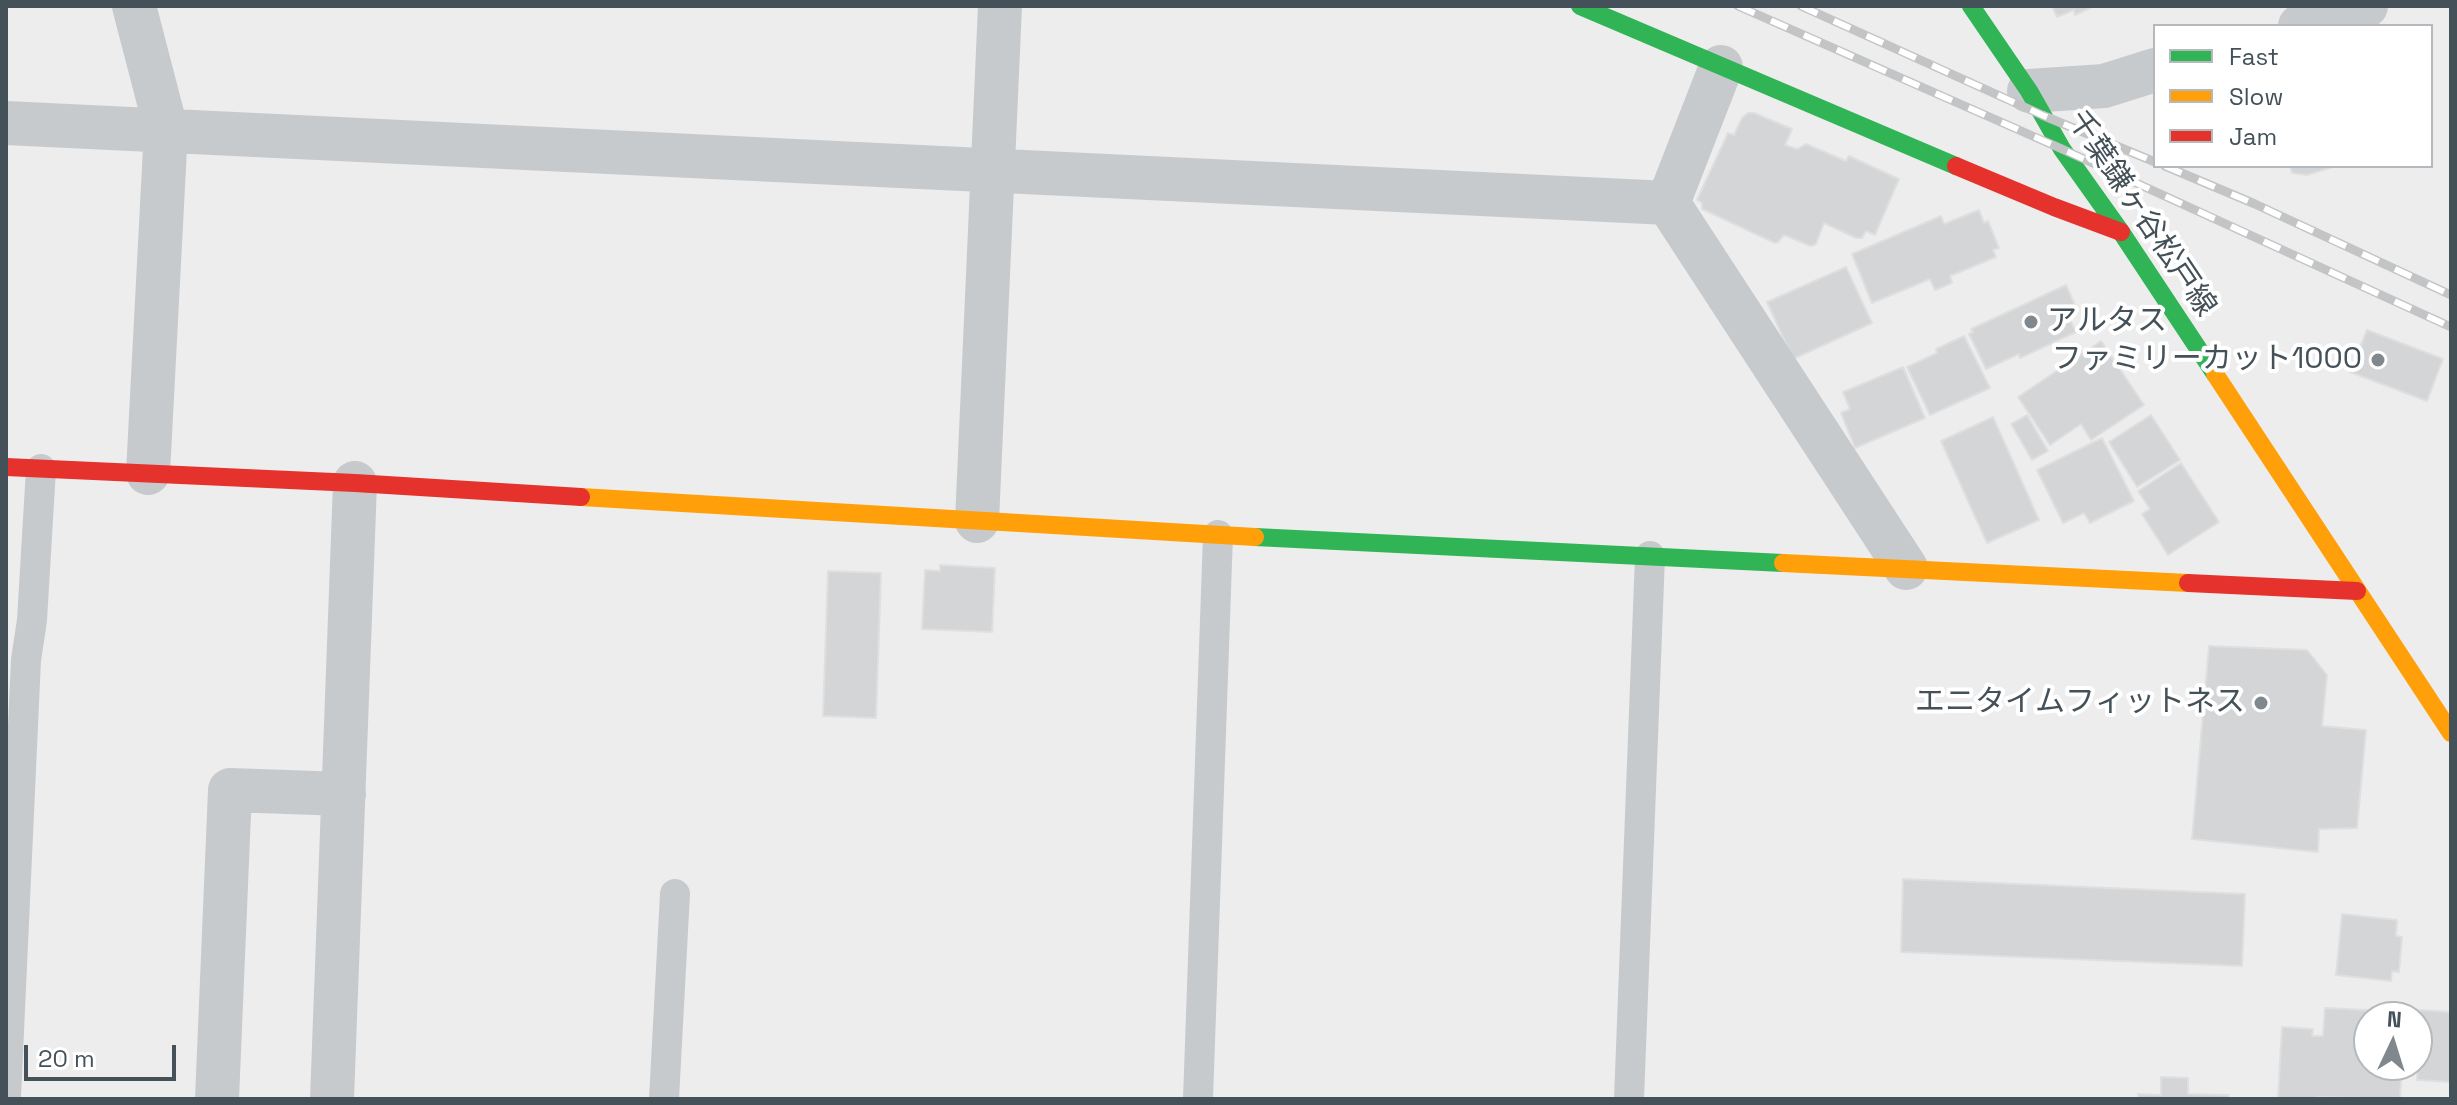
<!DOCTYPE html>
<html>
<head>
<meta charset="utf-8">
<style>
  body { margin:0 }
  #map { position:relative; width:2457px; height:1105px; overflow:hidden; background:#eeeded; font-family:"Space Grotesk",sans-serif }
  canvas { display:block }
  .frame { position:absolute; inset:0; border:8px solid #445159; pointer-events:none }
  .legend { position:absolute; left:2153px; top:24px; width:280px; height:144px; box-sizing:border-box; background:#fff; border:2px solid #b4b9bd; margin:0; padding:10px 14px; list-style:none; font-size:24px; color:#445159 }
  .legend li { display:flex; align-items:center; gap:16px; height:40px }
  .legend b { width:40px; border:2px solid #b4b9bd }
  .north { position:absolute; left:2353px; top:1001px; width:80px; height:80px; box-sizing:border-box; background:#fff; border:2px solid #b4b9bd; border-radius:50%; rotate:4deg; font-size:22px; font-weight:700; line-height:32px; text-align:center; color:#445159 }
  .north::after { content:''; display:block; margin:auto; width:28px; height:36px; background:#80888d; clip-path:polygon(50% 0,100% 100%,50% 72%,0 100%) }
  .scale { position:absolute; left:24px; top:1045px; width:152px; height:36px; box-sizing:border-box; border:4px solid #445159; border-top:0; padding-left:10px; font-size:24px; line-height:28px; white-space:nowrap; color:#445159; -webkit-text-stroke:6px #fff; paint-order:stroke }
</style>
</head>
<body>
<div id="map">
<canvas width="2457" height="1105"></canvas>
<div class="frame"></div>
<ul class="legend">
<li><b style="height:10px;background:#30b455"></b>Fast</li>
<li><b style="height:10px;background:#ff9f0a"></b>Slow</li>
<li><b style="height:10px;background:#e5322d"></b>Jam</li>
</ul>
<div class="north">N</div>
<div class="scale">20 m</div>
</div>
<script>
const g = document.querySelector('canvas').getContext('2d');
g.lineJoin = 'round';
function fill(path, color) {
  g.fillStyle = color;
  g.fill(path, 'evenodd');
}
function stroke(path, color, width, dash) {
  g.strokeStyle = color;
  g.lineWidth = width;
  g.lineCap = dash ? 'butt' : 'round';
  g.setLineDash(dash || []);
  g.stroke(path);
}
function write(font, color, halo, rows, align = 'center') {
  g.font = font + ' "Space Grotesk","Noto Sans JP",sans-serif';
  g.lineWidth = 8;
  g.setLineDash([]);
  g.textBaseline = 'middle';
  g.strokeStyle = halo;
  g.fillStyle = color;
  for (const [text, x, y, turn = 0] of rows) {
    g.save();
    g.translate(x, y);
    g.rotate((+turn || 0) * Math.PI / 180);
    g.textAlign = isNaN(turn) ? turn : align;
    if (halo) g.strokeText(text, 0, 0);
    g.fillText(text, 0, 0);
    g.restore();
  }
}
const building = new Path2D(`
  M2052 6H2094L2075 15 2074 10 2057 17Z
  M1748 113H1754L1792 129 1785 145 1797 149 1806 144 1846 161 1849 156 1899 179 1875 235 1866 231 1862 238H1856L1824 223 1816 244 1811 246 1784 235 1778 242 1775 243 1702 209V203L1697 200 1728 133 1734 135 1742 118Z
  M2290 166H2336L2307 175 2292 173Z
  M1979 210 1984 223 1988 221 1999 248 1993 250 1996 257 1950 276 1952 283 1935 290 1930 279 1872 303 1852 254 1941 216 1944 224Z
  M1846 267 1872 323 1793 359 1767 302Z
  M2066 285 2078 312 2068 316 2076 332 2020 358 2019 354 1986 369 1969 334 1973 332 1971 329Z
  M2367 330 2443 359 2427 401 2350 372Z
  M1964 336 1990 388 1930 415 1907 367 1937 353 1936 349Z
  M2101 341 2144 405 2091 440 2081 424 2050 445 2018 397Z
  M1903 367 1925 418 1855 448 1841 413 1850 409 1843 392Z
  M2027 415 2048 451 2032 460 2011 424Z
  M2151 415 2180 460 2137 487 2109 442Z
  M1993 417 2039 520 1987 543 1941 441Z
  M2102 438 2134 501 2090 523 2084 513 2063 523 2037 470Z
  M2181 463 2219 522 2168 555 2142 514 2150 509 2138 491Z
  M940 565 995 568 992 632 922 629 925 570 940 571Z
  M828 571 881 573 876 718 823 716Z
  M2209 646 2307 650 2327 675 2322 726 2366 730 2357 828 2319 829 2318 852 2192 839Z
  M1903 879 2245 894 2242 966 1901 952Z
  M2342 914 2397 920 2396 936 2402 937 2399 972 2392 971 2391 981 2336 975Z
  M2325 1008 2387 1011V1017H2369V1065H2402L2400 1099 2317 1097V1099H2278L2282 1027 2313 1029 2312 1036H2323Z
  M2419 1010 2451 1012V1082L2417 1080Z
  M2161 1077 2188 1078V1094L2229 1095 2228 1099H2138V1094L2161 1095Z`);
const lane = new Path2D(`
  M6 1097 26 660 32 620 41 469
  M664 1099 675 894
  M1198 1099 1218 535
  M1629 1099 1650 556`);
const street = new Path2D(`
  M134 6 166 129 148 473
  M2300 26 2366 6
  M2029 91 2104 86 2155 70
  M6 123 1668 203 1721 67
  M1668 203 1906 568
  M977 521 1000 6
  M217 1099 230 790 344 794
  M332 1099 355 483`);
const fast = new Path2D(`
  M1580 6 1956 166
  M1971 6 2029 91 2062 149 2121 232 2215 374
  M1255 537 1783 563`);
const slow = new Path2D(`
  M2215 374 2451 733
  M581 497 1255 537
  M1783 563 2188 583`);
const jam = new Path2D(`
  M1956 166 2054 207 2121 232
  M6 467 355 483 581 497
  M2188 583 2357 591`);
const rail = new Path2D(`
  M1738 6 2062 149 2451 327
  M1801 6 2042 115 2155 162
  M2165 166 2255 204 2451 295`);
const markers = [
  [2031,322,8,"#80888d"],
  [2378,360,8,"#80888d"],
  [2261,703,8,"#80888d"]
];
const streetNames = [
  ["千葉鎌ヶ谷松戸線",2141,214,56]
];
const poiNames = [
  ["アルタス",2047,322,"left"],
  ["ファミリーカット1000",2362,360],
  ["エニタイムフィットネス",2245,703]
];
fill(building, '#d4d5d6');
stroke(building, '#dfdfe0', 2);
stroke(lane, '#c7cacc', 30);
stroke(street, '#c7cacc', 44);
stroke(fast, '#30b455', 18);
stroke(slow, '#ff9f0a', 18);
stroke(jam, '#e5322d', 18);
stroke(rail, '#c2c4c6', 9);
stroke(rail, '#fff', 6, [18]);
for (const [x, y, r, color] of markers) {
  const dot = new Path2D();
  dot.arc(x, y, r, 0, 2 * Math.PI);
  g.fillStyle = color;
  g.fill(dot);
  stroke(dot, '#fff', 3);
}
write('30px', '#445159', '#fff', streetNames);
write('30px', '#445159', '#fff', poiNames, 'right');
</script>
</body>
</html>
